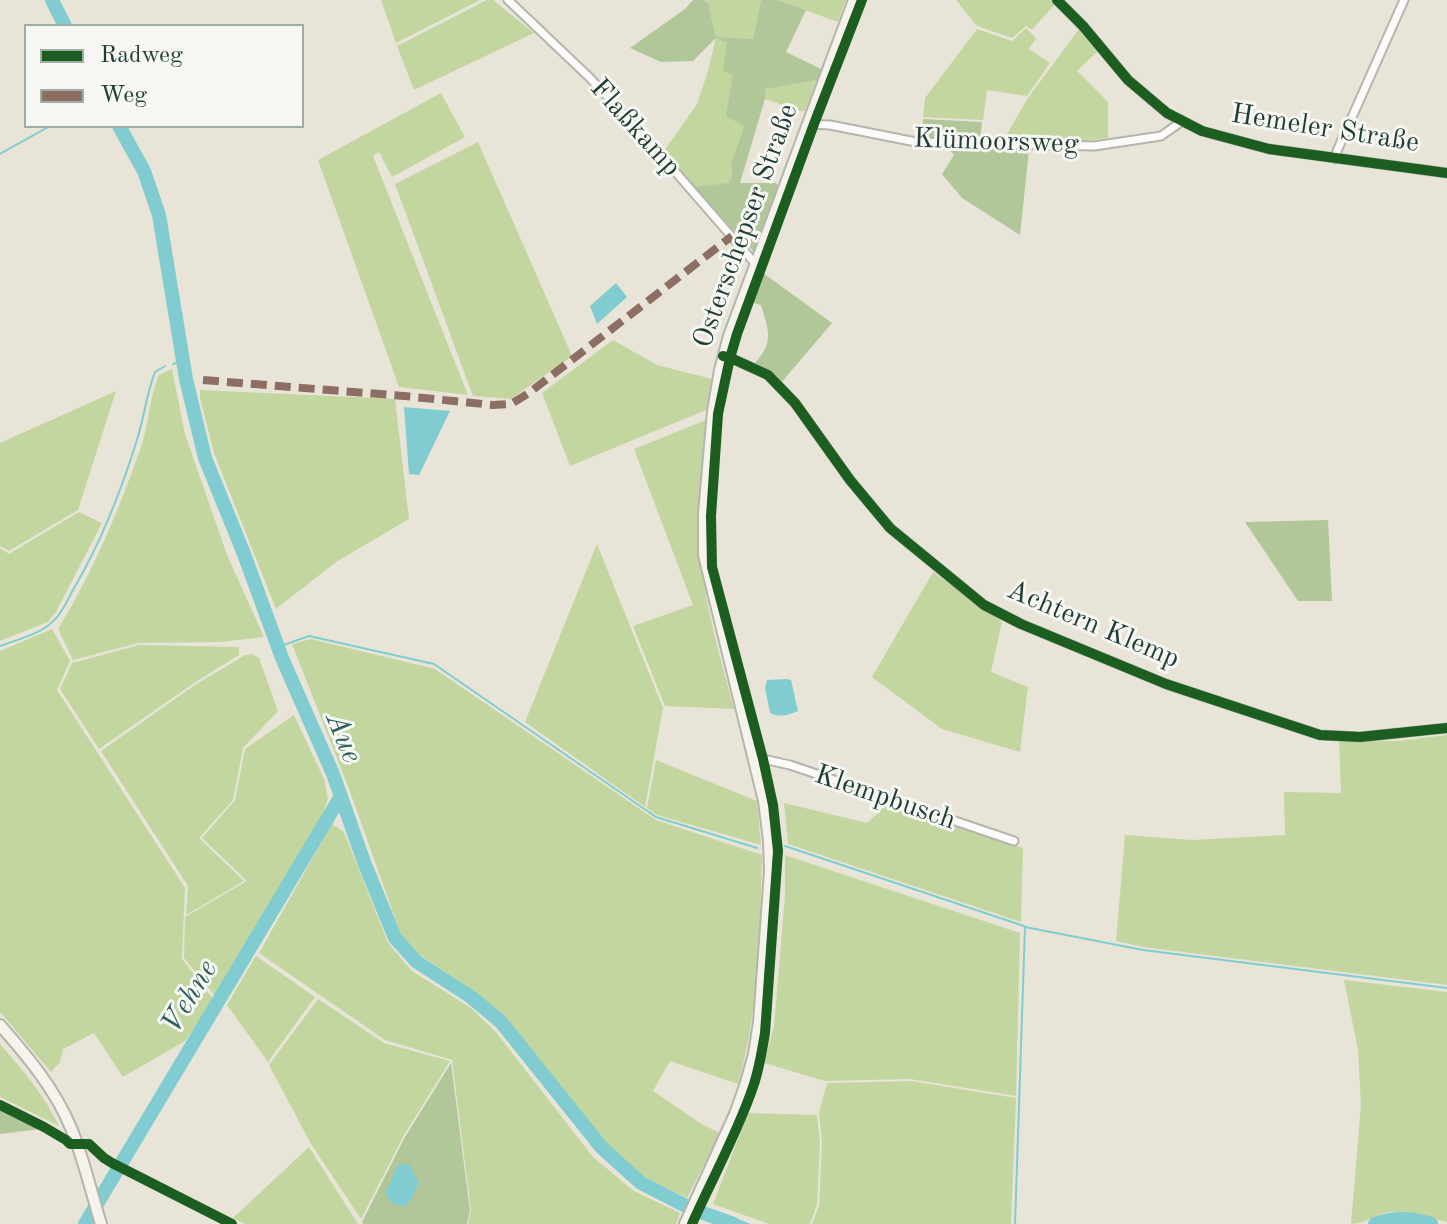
<!DOCTYPE html>
<html>
<head>
<meta charset="utf-8">
<style>
  body { margin:0 }
  #map { position:relative; width:1447px; height:1224px; overflow:hidden; background:#e8e5d8; font-family:"Old Standard TT",serif }
  canvas { display:block }
  .legend { position:absolute; left:24px; top:24px; width:280px; height:104px; box-sizing:border-box; background:#f6f6f2; border:2px solid #a0aca6; margin:0; padding:10px 14px; list-style:none; font-size:24px; color:#1f3d34 }
  .legend li { display:flex; align-items:center; gap:16px; height:40px }
  .legend b { width:40px; border:2px solid #a0aca6 }
</style>
</head>
<body>
<div id="map">
<canvas width="1447" height="1224"></canvas>
<ul class="legend">
<li><b style="height:10px;background:#1b5e20"></b>Radweg</li>
<li><b style="height:10px;background:#8d6e63"></b>Weg</li>
</ul>
</div>
<script>
const g = document.querySelector('canvas').getContext('2d');
g.lineJoin = 'round';
function fill(path, color) {
  g.fillStyle = color;
  g.fill(path, 'evenodd');
}
function stroke(path, color, width, dash) {
  g.strokeStyle = color;
  g.lineWidth = width;
  g.lineCap = dash ? 'butt' : 'round';
  g.setLineDash(dash || []);
  g.stroke(path);
}
function write(font, color, halo, rows, align = 'center') {
  g.font = font + ' "Old Standard TT",serif';
  g.lineWidth = 6;
  g.setLineDash([]);
  g.textBaseline = 'middle';
  g.strokeStyle = halo;
  g.fillStyle = color;
  for (const [text, x, y, turn = 0] of rows) {
    g.save();
    g.translate(x, y);
    g.rotate((+turn || 0) * Math.PI / 180);
    g.textAlign = isNaN(turn) ? turn : align;
    if (halo) g.strokeText(text, 0, 0);
    g.fillText(text, 0, 0);
    g.restore();
  }
}
const green = new Path2D(`
  M381 0H480L396 43Z
  M487 0H493L534 33 414 90 397 46Z
  M702 0H761L753 39 719 38 727 43 744 126 731 164 732 176 729 184 693 187 664 151 697 104 708 71 716 37 708 3Z
  M777 0H846L838 22Z
  M956 0H1050L1055 4 1032 30 1026 26 1012 38 977 26Z
  M1026 28 1036 38 1029 49 1050 63 1027 96 987 90 983 120 923 117 925 98 977 29 1012 41Z
  M1079 29 1099 50 1077 71 1108 102V138L1083 141 1004 139 1028 98Z
  M817 80 805 111H800L765 99V88Z
  M441 93 465 137 392 177 379 152 373 156 468 395 399 387 318 160Z
  M478 142 572 356 511 399 473 396 395 184Z
  M613 340 657 365 712 379 706 410 570 466 542 393Z
  M172 369 185 434 227 555 264 637 221 642 138 643 73 660 58 629C93 572 119 510 141 447 149 424 149 398 159 375Z
  M200 390 395 399 409 519 336 562 276 609 214 453 200 398Z
  M116 391 78 510 9 551 0 546V443Z
  M706 420C702 470 695 520 702 570 708 617 722 663 734 709L665 706 633 626 693 605 634 449Z
  M79 512 102 523 56 612 48 622 0 641V548L9 554Z
  M597 544 663 708 645 807 525 722Z
  M933 572 1002 622 991 672 1028 687 1020 752 942 729 872 677Z
  M52 629 70 661 57 690 185 888 182 959 214 1000 185 1041 123 1077 94 1033 63 1049 60 1062 51 1072 0 1012V651Z
  M311 639 435 669 656 820 762 855C760 930 759 1012 738 1084L670 1061 653 1091 703 1125 720 1133 687 1198 644 1177 605 1143 508 1021 474 992 419 954 401 935 349 789 292 644Z
  M139 645 239 647V655L194 683 99 749 60 689 72 663Z
  M252 654 259 658 278 711 243 748 233 800 199 838 244 881 186 915 188 886 101 751 195 685 245 655Z
  M294 715 324 779 328 798 322 817 216 997 184 958 185 917 247 881 202 838 235 800 245 749Z
  M1447 735V985L1143 947 1116 941 1125 835 1192 840 1285 835 1284 792 1341 793 1339 741H1398Z
  M656 760 757 801 761 845 657 815 647 808Z
  M784 803 867 823 887 805 1023 848 1021 922 788 844Z
  M332 824 344 832 388 943 412 971 471 1008 495 1031 593 1157 634 1191 680 1213 676 1224H468L471 1211 452 1060 385 1040 259 953Z
  M785 855 1020 933 1016 1096 910 1079 825 1081 764 1063 774 1026 785 895Z
  M256 956 315 997 268 1062 227 1005Z
  M1344 980 1447 992V1222C1428 1217 1408 1210 1389 1212 1375 1214 1365 1224 1351 1224L1361 1105 1358 1050Z
  M318 999 384 1043 450 1061 404 1135 361 1219 311 1144 269 1065Z
  M0 1044C23 1070 44 1095 59 1126L0 1097Z
  M911 1081 1016 1098 1011 1224H812L819 1206 822 1142 819 1113 827 1083Z
  M748 1113 817 1115 820 1143 817 1205 810 1224H769L713 1204Z
  M309 1147 358 1224H245L233 1218Z`);
const forest = new Path2D(`
  M693 0H702L708 3 716 37 753 39 761 0H777L806 10 786 52 821 69 817 80 765 89V99L740 183H776L778 186 754 252 693 187 729 183 732 176 731 164 744 126 726 116 733 75 723 71 727 43 716 38 693 61 661 62 630 48 685 9Z
  M923 119 982 122 980 139 922 137Z
  M948 147 1029 150 1020 235 962 198 942 174 954 155Z
  M763 273 832 323 780 384 769 373 754 364C774 343 769 331 761 305L750 302Z
  M1328 520 1332 601H1298L1245 522Z
  M451 1063 470 1211 467 1224H363L362 1222 405 1137Z
  M0 1107 41 1129 0 1134Z`);
const water = new Path2D(`
  M616 283 627 297 597 324 590 306Z
  M404 407 450 411 419 475 409 474Z
  M787 679 791 680 798 711C788 715 781 718 770 713L765 688 767 680Z
  M409 1164 419 1183 411 1199 405 1207 391 1202 385 1194 398 1165Z
  M701 1208 708 1211 715 1210 751 1224H717L697 1216Z`);
const stream = new Path2D(`
  M0 154 50 126
  M173 364 183 361
  M0 646C16 640 37 635 50 624 62 615 69 596 77 583 102 539 121 491 136 443 144 419 146 395 155 372L165 366
  M278 647 309 636 434 664 656 817 757 848
  M785 846 1024 926
  M1015 1224 1025 927 1143 950 1447 988`);
const river = new Path2D(`
  M52 0 65 26
  M119 126 144 171 159 215 186 379 205 458 244 554 282 658 333 774 364 862 395 938 417 962 471 997 501 1022 602 1148 641 1183 692 1209 734 1224
  M85 1224 341 796
  M1375 1224C1393 1217 1412 1218 1431 1224`);
const minor = new Path2D(`
  M508 0 590 78 659 153 752 260 756 262
  M1057 0 1083 26 1128 80 1167 113 1202 131 1269 149 1447 173
  M807 124 830 125 916 142 1094 146 1161 136 1181 122
  M1336 159 1337 151 1404 0
  M723 356 733 359 768 375 795 403 850 480 890 528 984 605 1021 624 1166 684 1320 735 1360 737 1447 728
  M755 762 763 759 790 765 1014 841`);
const secondary = new Path2D(`
  M0 1025C28 1057 55 1089 71 1128 84 1159 91 1192 101 1224
  M685 1224 735 1114 745 1086 754 1054 759 1022 770 872 769 841 764 801 704 555V514L713 411 720 370 729 336 854 0`);
const quiet = new Path2D(`
  M203 380 404 396 493 405 511 404 529 393 732 236`);
const cycleway = new Path2D(`
  M1057 0 1083 26 1128 80 1167 113 1202 131 1269 149 1447 173
  M723 356 733 359 768 375 795 403 850 480 890 528 984 605 1021 624 1166 684 1320 735 1360 737 1447 728
  M0 1105 44 1127 66 1140 70 1144H89L104 1158 112 1163 232 1224
  M692 1224C712 1179 737 1134 753 1087 759 1070 762 1051 765 1033L778 851 773 805 763 759 712 567 711 516 718 414 730 358 737 334 814 124 862 0`);
const streetNames = [
  ["Flaßkamp",635,128,48],
  ["Hemeler Straße",1325,129,9],
  ["Klümoorsweg",996,142,2],
  ["Osterschepser Straße",746,226,-70],
  ["Achtern Klemp",1093,625,23],
  ["Klempbusch",885,798,19]
];
const waterNames = [
  ["Aue",343,738,68],
  ["Vehne",190,997,-59]
];
fill(green, '#c3d6a0');
fill(forest, '#b1c799');
fill(water, '#80ccd0');
stroke(stream, '#80ccd0', 2);
stroke(river, '#80ccd0', 14);
stroke(minor, '#b4b5ac', 11);
stroke(secondary, '#b4b5ac', 14);
stroke(minor, '#fcfbf9', 7);
stroke(secondary, '#f6f2ec', 10);
stroke(quiet, '#8d6e63', 8, [16, 8]);
stroke(cycleway, '#1b5e20', 10);
write('28px', '#1f3d34', '#f6f6f2', streetNames);
write('italic 30px', '#2c5e5a', '#f6f6f2', waterNames);
</script>
</body>
</html>
